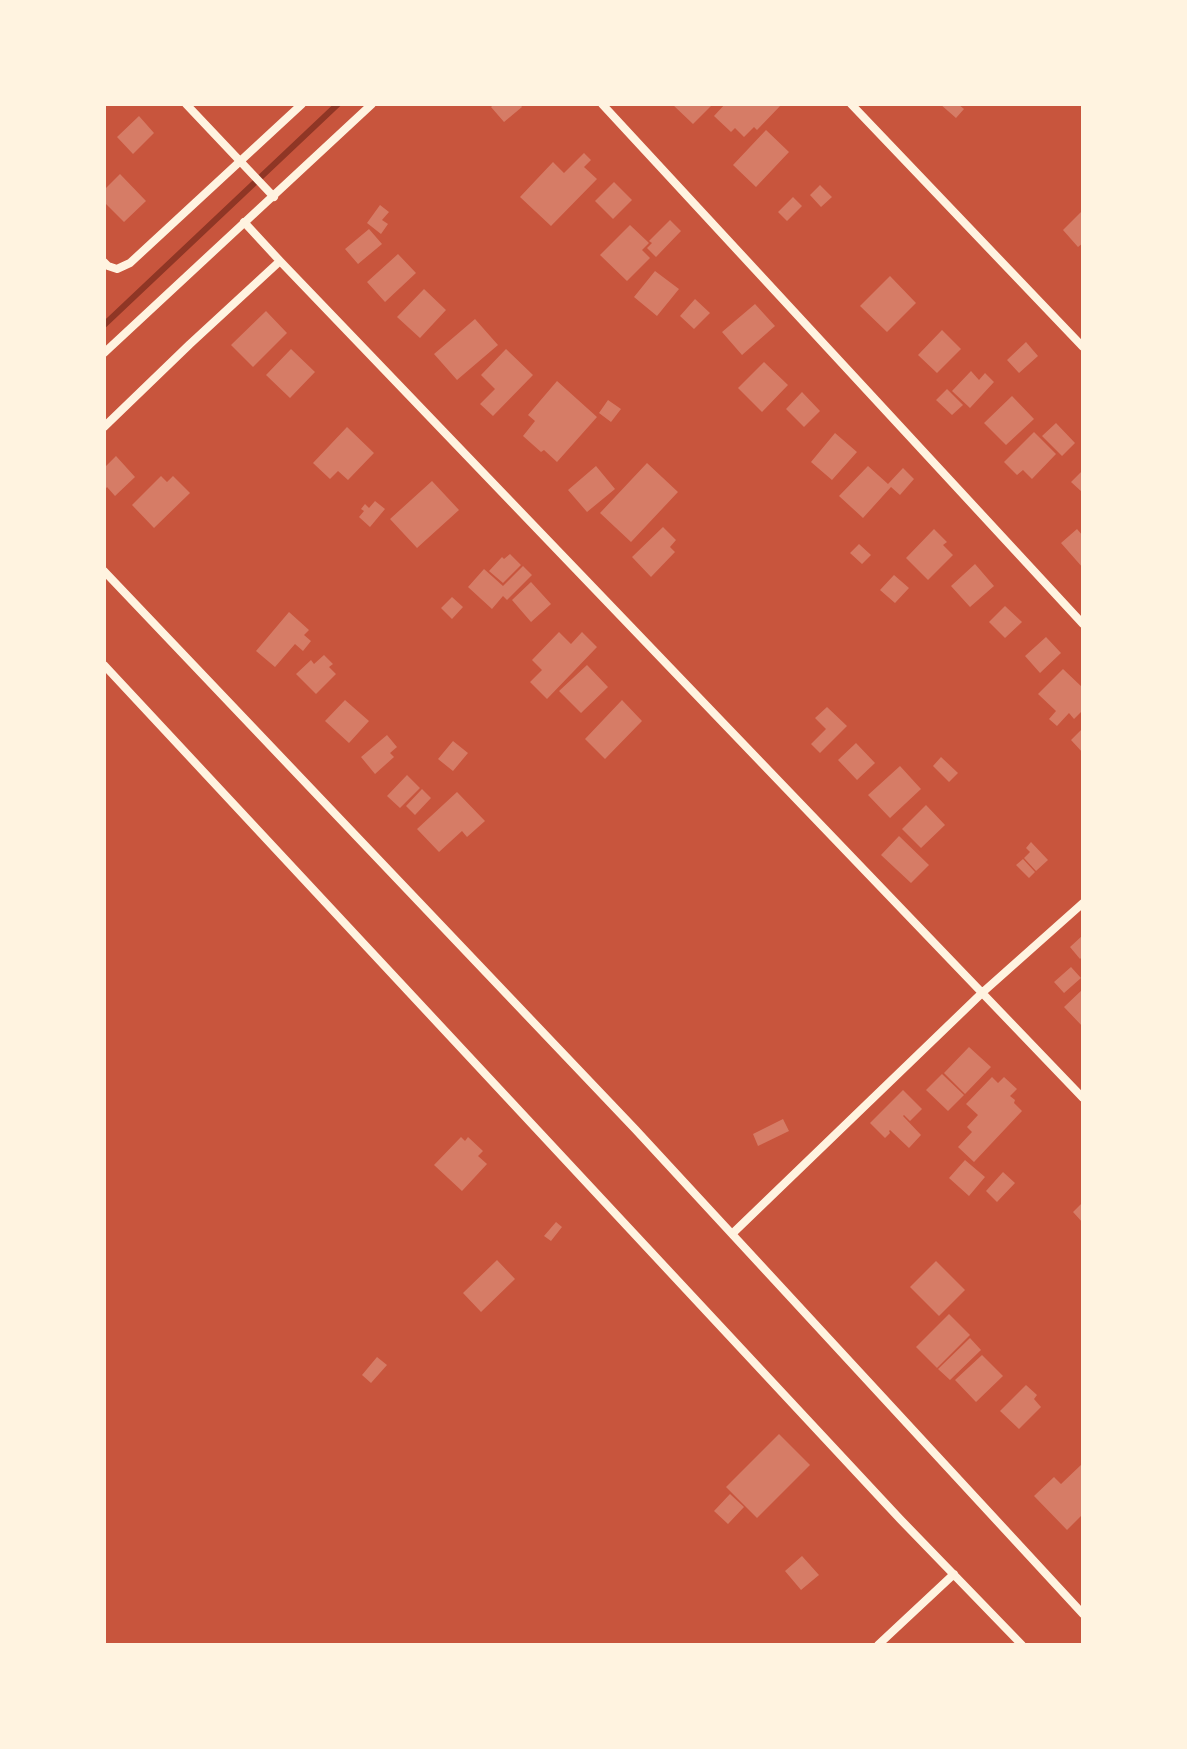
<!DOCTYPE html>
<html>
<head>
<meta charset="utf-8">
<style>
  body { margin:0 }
  #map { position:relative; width:1187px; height:1749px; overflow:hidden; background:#c8553d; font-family:"PT Sans",sans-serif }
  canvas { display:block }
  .frame { position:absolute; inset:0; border:106px solid #fff3e0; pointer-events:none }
</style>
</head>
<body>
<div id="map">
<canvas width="1187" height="1749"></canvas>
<div class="frame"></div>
</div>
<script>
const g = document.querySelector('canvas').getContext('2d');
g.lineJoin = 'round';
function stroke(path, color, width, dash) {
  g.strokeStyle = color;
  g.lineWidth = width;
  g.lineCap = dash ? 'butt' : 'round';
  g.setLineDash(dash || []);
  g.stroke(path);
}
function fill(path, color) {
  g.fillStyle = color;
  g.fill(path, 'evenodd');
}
const stream = new Path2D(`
  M104 325 338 104`);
const building = new Path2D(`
  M494 104H520L522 107 504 122 491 107Z
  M672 104H713L693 124Z
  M725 104H782L757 130 754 127 744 137 735 128 731 132 714 116Z
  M940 104H958L964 109 956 118Z
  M139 116 154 133 133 154 117 137Z
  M766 130 789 152 756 187 733 165Z
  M584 153 591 160 584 167 597 179 551 226 520 197 553 162 564 173Z
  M120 174 146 201 124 222 104 202V190Z
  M614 182 632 200 613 219 595 201Z
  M820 185 832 197 821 207 810 195Z
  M793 197 802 206 787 221 778 212Z
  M380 205 389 212 382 220 388 224 381 234 367 223Z
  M1081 212 1083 214V243L1078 247 1063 230Z
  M670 220 681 231 656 257 647 248 652 243 649 241Z
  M630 225 649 243 642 250 650 258 627 281 600 255Z
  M369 229 382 244 358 264 345 249Z
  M398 254 416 273 385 302 367 282Z
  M655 271 679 289 657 316 634 297Z
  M890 276 916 303 887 332 860 306Z
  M424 289 446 310 420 338 397 317Z
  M695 299 710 313 694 329 680 316Z
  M755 304 775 326 742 355 722 332Z
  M266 311 287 333 253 367 231 345Z
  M475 319 498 345 457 380 434 354Z
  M942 330 961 349 937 373 918 355Z
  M1026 342 1038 356 1019 373 1007 360Z
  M291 349 315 372 290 398 266 375Z
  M506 349 533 375 493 416 480 404 495 389 481 375Z
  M764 362 788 385 762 412 738 388Z
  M971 371 979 380 985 373 994 382 970 408 952 391Z
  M557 381 597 417 557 462 544 450 541 452 523 436 535 421 528 415Z
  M947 389 963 405 952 415 936 400Z
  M802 392 820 411 804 427 786 409Z
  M1012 396 1034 419 1006 445 984 423Z
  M608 400 621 409 611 422 599 413Z
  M1056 423 1075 443 1062 456 1042 436Z
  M347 427 374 453 348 480 338 471 330 479 313 463Z
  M1034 432 1056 454 1032 479 1023 470 1017 475 1004 462Z
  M835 433 857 452 832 480 811 462Z
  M116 456 135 477 115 496 107 487 104 491V468Z
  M647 463 678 492 631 542 600 513Z
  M596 466 615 489 587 512 568 490Z
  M868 466 888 484 903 468 914 479 900 495 891 487 863 518 839 496Z
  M1083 470V490L1082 492 1071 482Z
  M161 476 167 482 173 476 190 493 154 528 132 505Z
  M432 481 459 510 417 548 390 519Z
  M375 501 385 509 370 527 359 517 364 511 361 509 365 504 369 508Z
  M663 527 676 540 670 547 675 552 651 577 632 557Z
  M934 529 947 542 943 545 953 555 928 580 906 558Z
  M1077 529 1083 536V568L1061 543Z
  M859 544 871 555 862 564 850 553Z
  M510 554 521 565 503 583 489 571 502 557 504 559Z
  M975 564 994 586 970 607 951 586Z
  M523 566 532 575 507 600 503 596 492 609 468 587 484 569 503 586Z
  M894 575 909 588 895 603 880 590Z
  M531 582 551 604 531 622 512 600Z
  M452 597 463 607 452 619 441 608Z
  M1005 606 1022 622 1005 638 989 622Z
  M289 612 309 630 304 635 311 641 303 651 295 644 275 667 256 651Z
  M559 632 571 644 582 632 597 647 547 699 530 682 542 670 532 660Z
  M1046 637 1061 653 1040 673 1025 656Z
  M324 655 333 664 329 667 336 674 316 694 296 674 311 660 314 664Z
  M587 665 608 687 581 713 559 691Z
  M1063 669 1083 688V710L1074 719 1069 713 1057 726 1049 719 1056 711 1038 694Z
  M345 700 369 721 349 743 325 721Z
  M622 700 642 721 605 759 585 739Z
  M827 707 847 726 820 753 811 744 826 729 815 718Z
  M1083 728V753L1071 740Z
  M387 735 397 747 390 753 394 757 375 774 361 757Z
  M453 741 468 753 453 771 438 759Z
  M856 743 875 763 857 780 838 760Z
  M941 757 958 773 949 782 933 766Z
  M900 766 921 789 890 818 868 795Z
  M407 775 420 788 400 808 387 796Z
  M422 789 431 798 415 815 406 806Z
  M457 792 485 821 467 837 462 831 439 852 417 829Z
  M926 805 945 825 921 848 902 829Z
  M899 836 929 865 911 883 881 855Z
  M1031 842 1048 860 1036 871 1024 858 1030 852 1026 848Z
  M1023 859 1035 872 1029 878 1016 865Z
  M1083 935V956L1080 959 1070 947Z
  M1071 967 1081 978 1064 993 1054 982Z
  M1083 989V1027L1064 1007Z
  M969 1047 991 1067 965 1094 944 1073Z
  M942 1074 964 1095 948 1111 926 1090Z
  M992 1077 998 1083 1004 1077 1017 1089 1010 1096 1015 1100 1014 1103 1022 1111 974 1162 958 1147 972 1132 967 1127 978 1115 966 1104Z
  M903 1090 922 1109 910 1121 904 1115 903 1116 921 1135 909 1148 890 1130 889 1131 890 1133 885 1138 870 1123Z
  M783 1119 789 1131 758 1146 753 1134Z
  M461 1137 465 1141 468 1137 483 1151 478 1156 487 1164 462 1191 434 1165Z
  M965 1160 985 1177 969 1196 949 1178Z
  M1003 1172 1015 1183 997 1202 986 1191Z
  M1083 1202V1223L1073 1212Z
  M556 1222 562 1227 551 1241 544 1236Z
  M497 1260 515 1279 481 1312 463 1293Z
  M936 1261 965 1290 939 1316 910 1287Z
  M949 1314 970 1335 937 1368 916 1347Z
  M970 1338 981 1350 950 1380 938 1369Z
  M982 1355 1003 1376 976 1402 955 1380Z
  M377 1357 387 1365 371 1383 362 1375Z
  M1026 1385 1037 1395 1034 1399 1041 1407 1019 1429 1000 1411Z
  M779 1434 810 1465 757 1518 726 1487Z
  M1083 1463V1514L1067 1530 1034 1496 1054 1477 1061 1484Z
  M730 1494 744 1507 728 1524 714 1511Z
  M802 1556 819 1575 801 1590 785 1571Z`);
const minor = new Path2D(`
  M186 104 274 197
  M602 104 1083 624
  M851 104 1083 347
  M244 222 280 261 1083 1098
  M104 262 108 266 117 269 130 263 302 104
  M104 353 372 104
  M104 427 190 344 280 261
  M104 571 635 1129 1083 1614
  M104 665 900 1519 1022 1645
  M732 1234 983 992 1083 903
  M878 1645 954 1574`);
stroke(stream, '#8f3625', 6);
fill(building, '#d67c66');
stroke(minor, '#fff3e0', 8);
</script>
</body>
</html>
